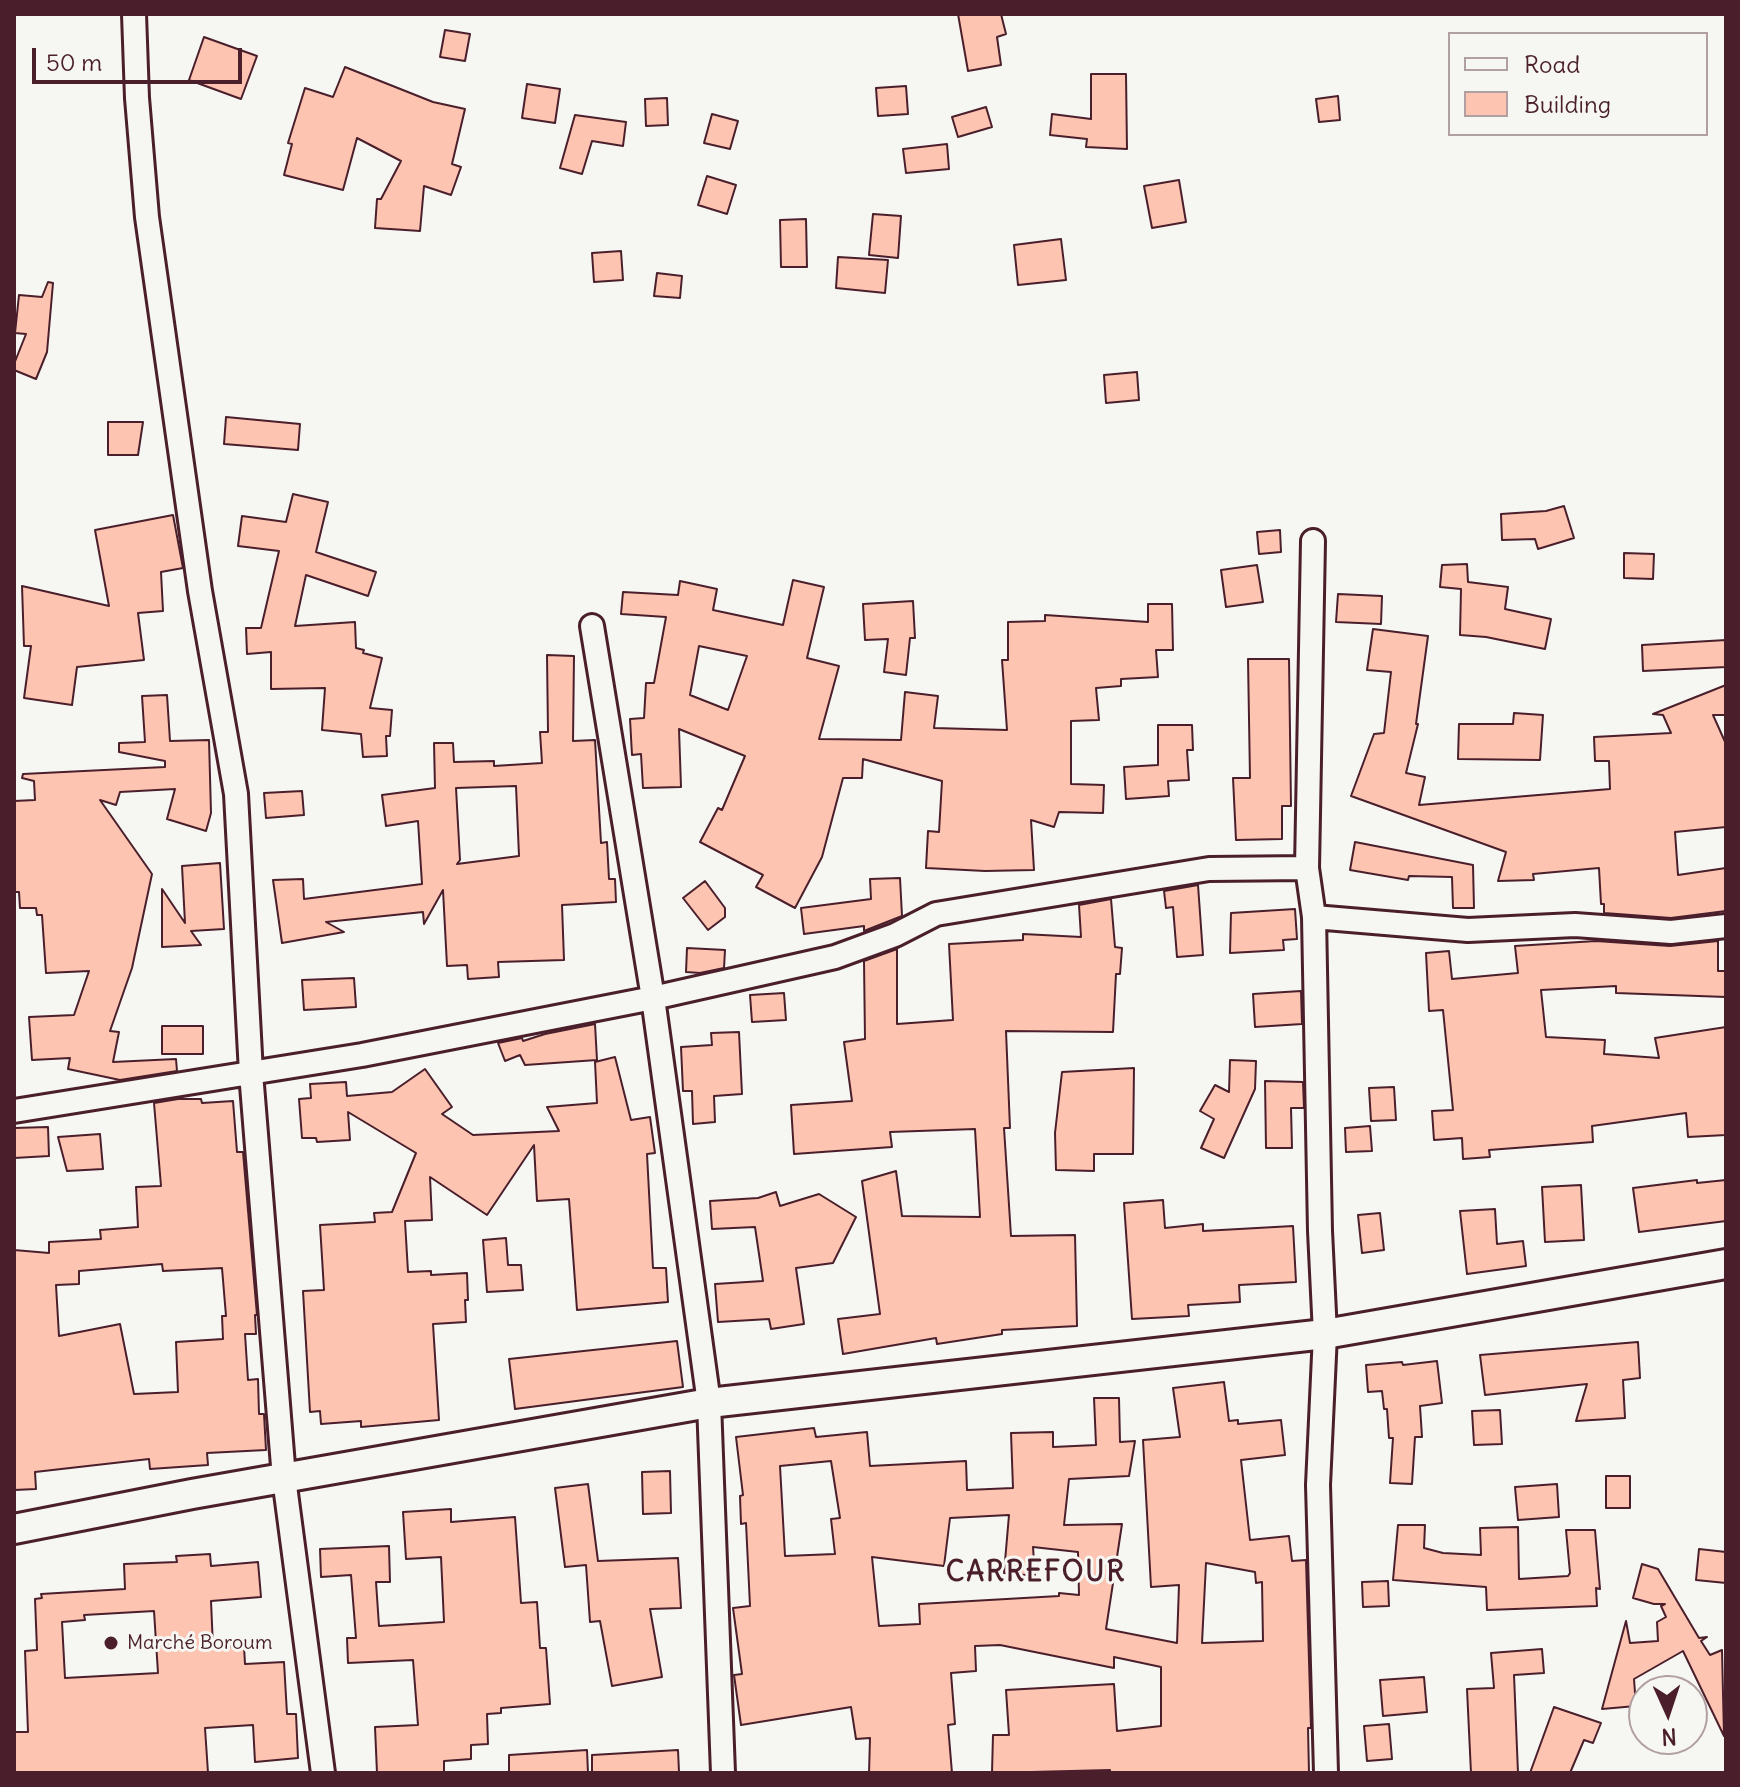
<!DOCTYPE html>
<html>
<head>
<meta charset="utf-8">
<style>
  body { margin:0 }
  #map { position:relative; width:1740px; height:1787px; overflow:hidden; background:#f6f6f2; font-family:Delius,sans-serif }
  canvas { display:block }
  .frame { position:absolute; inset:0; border:16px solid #4a1f2b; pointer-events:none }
  .legend { position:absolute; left:1448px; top:32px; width:260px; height:104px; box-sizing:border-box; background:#f6f6f2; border:2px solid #b1a0a2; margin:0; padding:10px 14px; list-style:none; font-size:24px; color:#4a1f2b }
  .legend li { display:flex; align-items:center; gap:16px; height:40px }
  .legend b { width:40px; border:2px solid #b1a0a2 }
  .north { position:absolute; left:1628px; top:1675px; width:80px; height:80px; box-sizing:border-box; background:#f6f6f2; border:2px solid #b1a0a2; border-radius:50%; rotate:177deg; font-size:22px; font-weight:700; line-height:32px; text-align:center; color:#4a1f2b }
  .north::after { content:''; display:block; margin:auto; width:28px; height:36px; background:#4a1f2b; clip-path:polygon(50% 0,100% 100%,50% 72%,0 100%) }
  .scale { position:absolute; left:32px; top:48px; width:210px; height:36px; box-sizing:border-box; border:4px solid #4a1f2b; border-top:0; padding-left:10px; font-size:24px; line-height:28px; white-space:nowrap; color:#4a1f2b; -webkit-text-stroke:6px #f6f6f2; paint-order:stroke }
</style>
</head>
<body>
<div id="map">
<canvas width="1740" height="1787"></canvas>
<div class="frame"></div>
<ul class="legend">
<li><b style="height:10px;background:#f6f6f2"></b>Road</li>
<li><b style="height:22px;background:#fdc4b2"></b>Building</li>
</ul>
<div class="north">N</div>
<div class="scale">50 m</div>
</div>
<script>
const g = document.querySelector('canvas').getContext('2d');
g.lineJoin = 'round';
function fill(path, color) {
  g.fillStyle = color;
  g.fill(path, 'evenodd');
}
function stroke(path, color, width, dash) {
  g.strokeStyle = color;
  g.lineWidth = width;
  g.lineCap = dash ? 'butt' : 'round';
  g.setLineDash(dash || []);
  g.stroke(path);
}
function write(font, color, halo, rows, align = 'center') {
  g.font = font + ' Delius,sans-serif';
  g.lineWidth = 6;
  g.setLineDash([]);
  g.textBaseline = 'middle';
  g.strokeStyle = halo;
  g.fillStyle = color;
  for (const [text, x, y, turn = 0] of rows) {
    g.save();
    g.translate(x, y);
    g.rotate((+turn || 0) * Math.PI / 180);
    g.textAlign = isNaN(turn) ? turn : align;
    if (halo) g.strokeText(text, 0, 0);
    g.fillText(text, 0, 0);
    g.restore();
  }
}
const building = new Path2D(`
  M958 14H1001L1006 34 997 37 1001 65 968 71Z
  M445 30 470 34 465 61 440 57Z
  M204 37 257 56 241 99 189 80Z
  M345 67 433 102 465 109 452 164 461 167 451 195 424 186 420 231 375 228 377 199H381L401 161 357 138 343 190 284 175 292 144 288 143 305 88 333 97Z
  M1091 74H1126L1127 149 1086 147 1087 139 1050 135 1052 114 1091 119Z
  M527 84 560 89 555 123 522 118Z
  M906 86 908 114 878 116 876 88Z
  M1338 96 1340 120 1319 122 1316 99Z
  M667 98 668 125 646 126 645 99Z
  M986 107 992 127 958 137 952 117Z
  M712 114 738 121 730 149 704 143Z
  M575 115 626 122 623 146 592 141 582 174 560 168Z
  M947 144 949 169 906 173 903 149Z
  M707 176 736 185 727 214 698 205Z
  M1179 180 1186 222 1152 228 1144 186Z
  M873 214 901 216 898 258 869 255Z
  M806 219 807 267H781L780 220Z
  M1061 239 1066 280 1018 285 1014 245Z
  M621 251 623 280 594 282 592 253Z
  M838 257 888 260 885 293 836 288Z
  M657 273 682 276 680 298 654 296Z
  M48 282 53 283 47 352 36 379 14 370V364L26 334 15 333 19 295 42 297Z
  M1137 372 1139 400 1106 403 1104 375Z
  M226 417 300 424 298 450 224 444Z
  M108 422H143L138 455H108Z
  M293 494 328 502 316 552 376 572 368 596 306 575 295 626 355 622 356 648 364 650 363 653 382 658 370 708 392 710 390 736H386L387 756 363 757 361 734 322 730 325 688 271 689V652L247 654 246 628H261L279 551 238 546 242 516 286 522Z
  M1564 506 1574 538 1538 549 1535 539 1502 540 1501 514 1546 511Z
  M173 515 183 568 161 572 163 611 138 613 144 660 77 667 72 705 24 698 31 646H24L22 586 109 606 95 530Z
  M1280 530 1281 552 1259 554 1257 532Z
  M1624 553 1654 554 1653 579 1624 578Z
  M1467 564 1468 582 1508 587 1505 609 1551 619 1545 649 1486 637 1460 635 1461 589 1440 587 1442 565Z
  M1257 565 1263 602 1226 607 1221 570Z
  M793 580 824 587 807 658 839 666 819 739 901 740 905 692 938 696 934 728 1007 730 1002 660H1008V622L1045 621V615L1148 622V604H1172L1173 650H1156L1158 677 1121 679V686L1096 688 1099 720 1071 721V784L1104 785 1103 813 1059 812 1054 827 1031 820 1034 870 985 871 926 868 928 831 939 832 942 781 863 759 862 778H843L822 857 795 908 756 887 763 875 700 842 718 808 722 810 745 756 679 729 681 787 643 788 641 754 632 755 630 719 644 718 646 683H654L666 617 621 614 623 592 678 595 680 581 717 589 713 610 783 625ZM699 646 747 656 728 710 690 695Z
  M1338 594 1382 596 1381 624 1336 622Z
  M913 601 915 638H910L906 675 884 672 888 639 865 640 863 604Z
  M1373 629 1428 636 1416 724H1418L1406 773 1425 777 1419 805 1610 789 1609 761H1595L1594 737 1671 733 1663 715 1653 714 1726 685V715H1713L1726 744V827L1675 832 1678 875 1726 868V911L1671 918 1604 913V904H1601L1599 868 1533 874 1534 880 1498 881 1506 852 1351 796 1374 734 1384 733 1391 672 1367 670Z
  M1726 640V667L1643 671 1642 645Z
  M547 655 574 656 573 741 595 740 601 843 607 842 609 879H615L616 902 562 905 564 960 498 962 499 977 468 979 467 965 447 966 443 890 424 924 423 912 326 922 344 932 282 943 273 880 303 879 304 899 422 884 418 821 386 826 382 795 435 788 434 743H453L454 762 494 761V766L542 763 540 732H548ZM516 786 519 856 457 864 460 860 456 788Z
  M1248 659H1289L1291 806H1282V839L1236 840 1233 778H1250Z
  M167 695 170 741 209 740 211 813 206 831 167 819 175 789 120 792 116 805 100 800 152 874 132 968 110 1031 119 1032 113 1062 176 1059 177 1071 120 1080 68 1069 70 1058 32 1060 29 1017 74 1015 89 971 46 973 42 915H37L36 908H20L19 892H15L14 887V801L35 800 34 781 22 778 23 774 165 767V761L119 752V743L145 742 142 696Z
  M1514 713 1543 715 1540 760 1458 759 1459 724H1513Z
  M1158 725H1192L1193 750H1187L1189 780 1168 781 1169 796 1126 799 1124 767 1158 765Z
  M302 791 304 815 266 818 264 793Z
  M1355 842 1473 865 1474 908H1453L1452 877 1409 876 1408 880 1350 870Z
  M220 863 224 929 191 931 201 945 162 947V889L185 923 182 866Z
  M900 878 902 916 864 931V926L804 934 801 908 871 899 870 879Z
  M705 881 725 908V917L708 930 683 898Z
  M1198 885 1203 955 1177 957 1173 907 1166 908 1164 891Z
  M1111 899 1115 947 1122 948 1120 974H1116L1113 1032 1006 1031 1010 1128H1004L1011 1236 1075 1235 1077 1326 1002 1330V1334L937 1344 936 1338 843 1354 838 1319 880 1314 862 1181 896 1171 902 1216 980 1217 975 1129 890 1132 892 1147 794 1154 791 1105 852 1101 844 1042 865 1039 864 961 897 949V1024L953 1020 949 944 1023 940V934L1081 937 1079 905Z
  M1295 909 1297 939 1283 940 1284 950 1230 953 1231 913Z
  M1596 941 1670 946 1718 941V971H1726V997L1616 993V986L1541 990 1546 1037 1605 1040 1604 1054 1659 1058 1655 1038 1726 1027V1135L1688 1137 1686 1113 1592 1126 1593 1142 1489 1150 1490 1157 1463 1159 1462 1138 1434 1140 1432 1111 1453 1110 1443 1010 1429 1011 1426 953 1449 951 1452 979 1518 973 1515 946Z
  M687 948 725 950 724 968 700 973 686 972Z
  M354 978 356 1007 304 1010 302 980Z
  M1301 991 1302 1024 1255 1027 1253 994Z
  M784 993 786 1020 752 1022 750 995Z
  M595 1024 597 1060 525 1065 520 1055 505 1061 498 1043 522 1038 523 1041 545 1034Z
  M162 1026H203V1054H162Z
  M739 1032 742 1094 714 1096 715 1122 693 1124 692 1091H683L681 1047 712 1045 711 1033Z
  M615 1057 631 1120 650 1117 655 1153 647 1154 653 1268H666L668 1302 577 1310 569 1199 537 1201 534 1145 487 1215 430 1177 432 1220 405 1221 408 1272 431 1271V1275L467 1273 468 1300H465L466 1322 433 1324 439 1420 361 1427V1421L321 1424 320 1411 310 1412 303 1291 324 1290 320 1225 375 1222 374 1213 392 1212 416 1153 348 1112 350 1140 317 1142 316 1138H302L299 1099 311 1098 310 1084 346 1082 347 1096 392 1092 425 1069 452 1107 442 1114 473 1135 559 1131 547 1107 597 1103 595 1062Z
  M1230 1060 1256 1061 1255 1089 1224 1158 1201 1148 1214 1119 1200 1111 1215 1085 1229 1092Z
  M1134 1068 1133 1154H1094V1171L1056 1170 1055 1133 1062 1072Z
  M1265 1081 1303 1082 1304 1108H1291L1292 1148H1266Z
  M1394 1087 1396 1120 1371 1121 1369 1088Z
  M178 1099H201L202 1103 233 1101 237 1152H243L257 1315H255L256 1334H245L248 1380 258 1379 259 1414H264L266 1450 207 1453 208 1465 150 1469 149 1459 35 1472 36 1489 14 1490V1250L49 1253V1242L101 1239 100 1230 138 1227 136 1187 161 1186 154 1103ZM162 1264 163 1271 222 1268 226 1316H222L223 1339 176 1342 178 1392 134 1394 120 1324 59 1336 56 1285 79 1284V1271Z
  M1370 1126 1372 1151 1346 1152 1345 1128Z
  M48 1127 49 1156 14 1158V1128Z
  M100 1134 103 1169 67 1171 58 1137Z
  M1697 1180V1183L1726 1180V1221L1639 1232 1633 1188Z
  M1581 1185 1584 1240 1545 1242 1542 1187Z
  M776 1192 780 1206 819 1194 856 1217 833 1263 796 1268 804 1324 771 1329 769 1319 718 1322 715 1284 763 1281 755 1227 712 1229 710 1201 758 1198Z
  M1163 1200 1165 1228 1203 1224V1231L1293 1226 1296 1282 1239 1285 1240 1302 1188 1305 1189 1316 1132 1319 1124 1203Z
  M1495 1209 1497 1244 1523 1241 1526 1266 1467 1274 1460 1211Z
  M1380 1213 1384 1250 1362 1253 1358 1215Z
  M506 1238 508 1265H521L523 1290 487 1292 483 1240Z
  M677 1341 683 1387 515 1409 509 1359Z
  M1638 1342 1640 1378 1623 1380 1625 1418 1576 1421 1587 1384 1485 1395 1480 1355Z
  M1437 1361 1442 1403 1420 1406 1422 1437H1415L1412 1484 1390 1483 1393 1438H1389L1387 1409H1384L1382 1391 1368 1392 1366 1365 1402 1362 1403 1365Z
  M1224 1382 1229 1421 1238 1420V1424L1281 1420 1285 1455 1241 1460 1250 1540 1289 1536 1292 1561 1306 1560 1311 1728H1308L1309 1773H1110V1770L992 1773 993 1735H1009L1006 1690 1114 1684 1117 1731 1161 1726V1667L1114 1657V1668L1000 1645 975 1646 976 1671 951 1673 955 1724 948 1725 952 1773H869L870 1738 856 1739 851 1707 741 1725 734 1675 742 1674 733 1608 750 1606 746 1523 741 1524 740 1496 743 1495 736 1437 814 1428 816 1437 867 1432 870 1466 966 1461 967 1490 1013 1488 1011 1433 1053 1432V1447L1096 1445 1094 1398H1119L1120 1442 1135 1441 1129 1476 1069 1479 1064 1525 1122 1524 1106 1629 1177 1643 1179 1585 1151 1587 1143 1440 1180 1437 1173 1388ZM831 1461 840 1518 831 1519 835 1554 785 1556 780 1466ZM1009 1515 1004 1573 1035 1576 1033 1547 1078 1552 1079 1595 1059 1593V1596L919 1604 920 1624 879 1626 872 1557 944 1566 950 1518ZM1206 1563 1255 1572 1256 1583 1262 1582 1263 1641 1202 1643Z
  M1500 1410 1502 1444 1474 1445 1472 1411Z
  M670 1471 671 1513 643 1514 642 1472Z
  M1606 1476H1630V1508H1606Z
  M588 1484 598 1561 678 1558 681 1608 650 1609 662 1677 612 1686 600 1621 590 1622 586 1565 565 1567 555 1488Z
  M1557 1484 1559 1517 1518 1520 1515 1487Z
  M451 1509V1522L515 1517 521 1603 537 1602 540 1648H546L550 1704 501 1708V1713L487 1714 488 1744 471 1745V1759L444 1761V1773H377L375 1727 418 1725 413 1660 348 1663 347 1638H356L351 1575 321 1577 320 1549 389 1546 390 1582H376L379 1626 444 1622 441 1557 406 1559 403 1512Z
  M1398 1525H1425L1424 1548 1443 1553 1481 1555 1480 1528 1518 1527 1519 1579 1568 1576 1570 1573 1566 1530H1595L1600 1589 1596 1588 1597 1606 1487 1610 1486 1587 1393 1580Z
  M1699 1549 1726 1552V1583L1696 1580Z
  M210 1554 211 1566 258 1562 261 1597 211 1601 213 1647 244 1646 245 1664 284 1662 287 1714H296L298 1758 255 1762 253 1725 205 1728 208 1773H14V1732H28L25 1651 37 1650 35 1599 42 1598 41 1594 125 1589 124 1564 177 1562 176 1556ZM154 1611 158 1673 65 1678 62 1622 85 1620 84 1615Z
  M1642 1564 1658 1569 1699 1638 1707 1637 1701 1641 1710 1655 1722 1650 1724 1736 1683 1651 1634 1679 1636 1706 1602 1709 1626 1621 1630 1643 1658 1641 1657 1622 1666 1617 1661 1606 1665 1604H1654L1633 1598Z
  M1388 1581 1389 1606 1363 1607 1362 1582Z
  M1542 1649 1544 1673 1514 1675 1518 1773H1471L1467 1689 1494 1688 1491 1653Z
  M1424 1677 1427 1712 1383 1716 1380 1680Z
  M1554 1707 1601 1723 1593 1743 1584 1740 1570 1773H1530Z
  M1389 1724 1392 1759 1367 1761 1364 1726Z
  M587 1750 588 1773H509V1755Z
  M678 1750 679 1772 592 1773V1755Z`);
const minor = new Path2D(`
  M134 14 137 98 147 217 200 591 236 794 251 1073 284 1478 323 1773
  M592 626 653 998 709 1403 723 1773
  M1307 868 1313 541
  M1314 917 1320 1231 1325 1334 1318 1485 1326 1773
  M14 1111 362 1055 653 998 835 957 895 935 936 914 1209 869 1307 868 1314 917 1468 930 1575 925 1671 932 1726 926`);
const tertiary = new Path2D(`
  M14 1529 192 1494 709 1403 1325 1334 1726 1264`);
const markers = [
  [111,1643,8,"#4a1f2b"]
];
const poiNames = [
  ["Marché Boroum",127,1643]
];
const districtNames = [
  ["CARREFOUR",1036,1573]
];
fill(building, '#fdc4b2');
stroke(building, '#4a1f2b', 2);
stroke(minor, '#4a1f2b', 28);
stroke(tertiary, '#4a1f2b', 34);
stroke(minor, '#f6f6f2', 22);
stroke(tertiary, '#f6f6f2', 28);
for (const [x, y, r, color] of markers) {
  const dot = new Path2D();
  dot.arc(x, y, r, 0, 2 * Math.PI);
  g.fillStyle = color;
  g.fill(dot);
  stroke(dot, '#f6f6f2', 3);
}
write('20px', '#4a1f2b', '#f6f6f2', poiNames, 'left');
g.letterSpacing = '2px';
write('bold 28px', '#4a1f2b', '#f6f6f2', districtNames);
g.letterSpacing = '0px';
</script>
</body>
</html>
